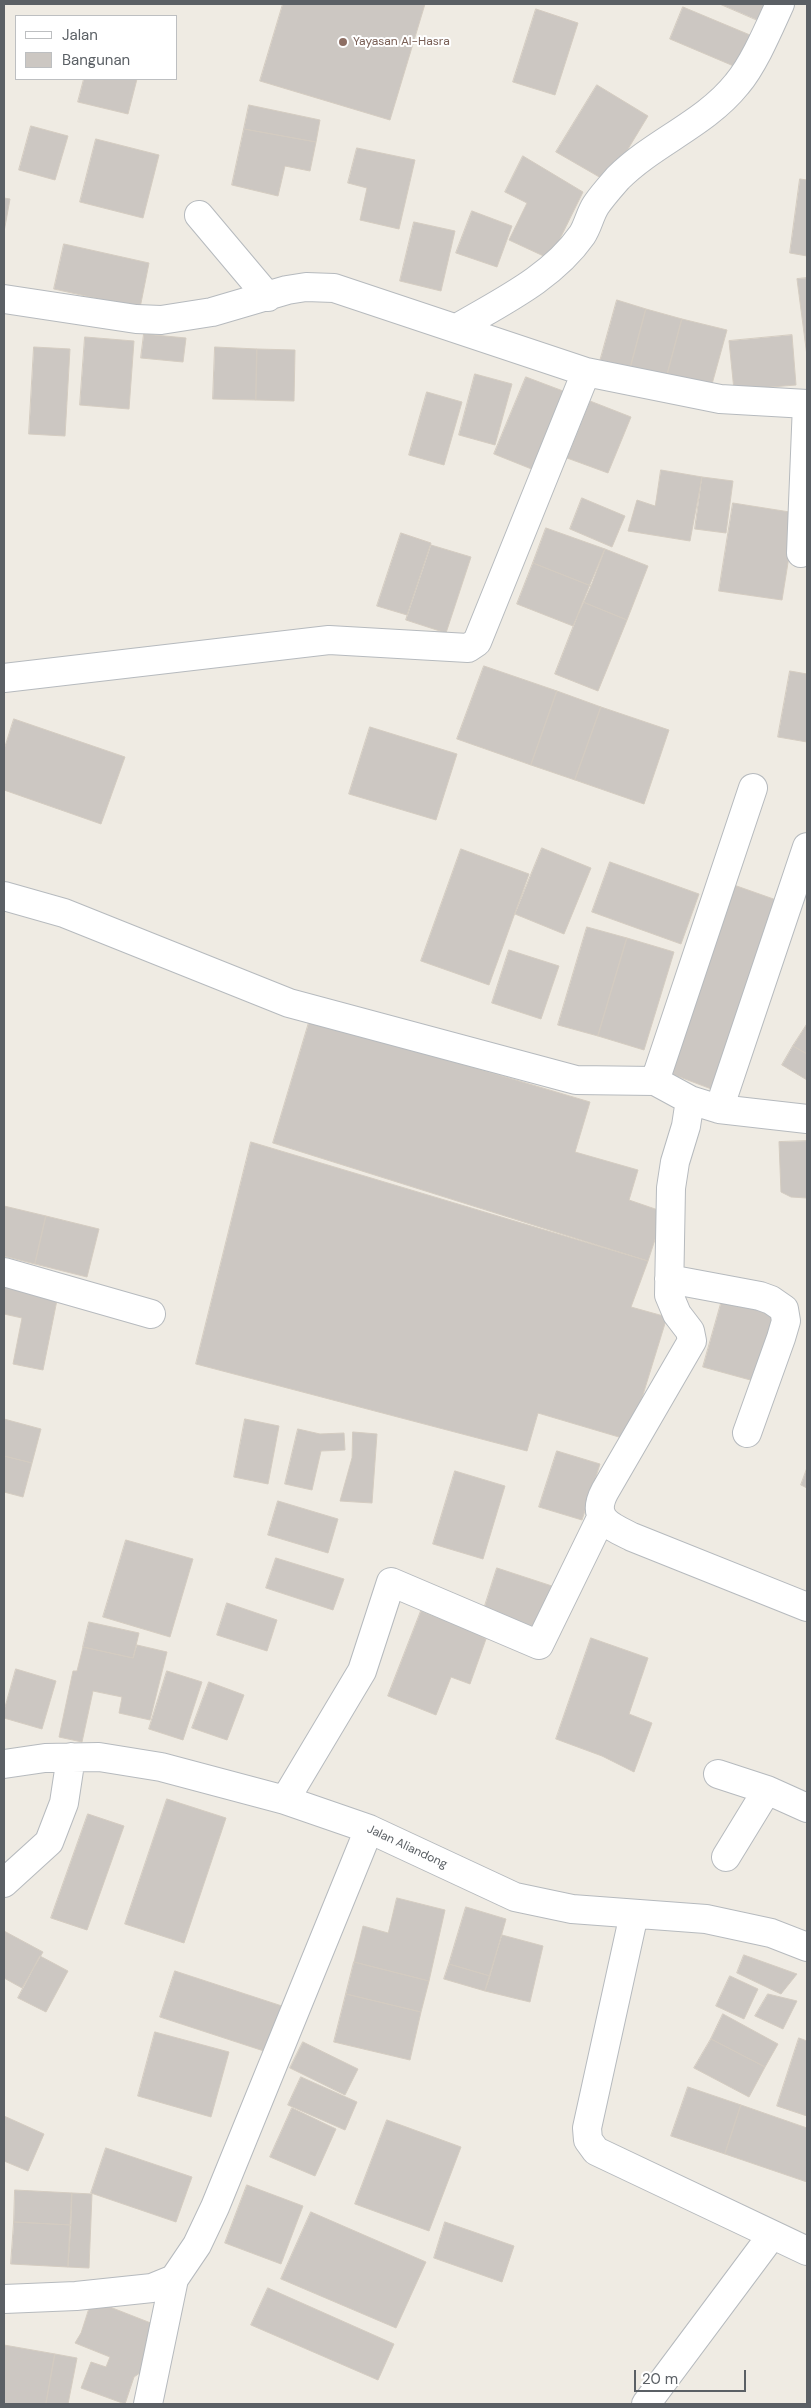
<!DOCTYPE html>
<html>
<head>
<meta charset="utf-8">
<style>
  body { margin:0 }
  #map { position:relative; width:811px; height:2408px; overflow:hidden; background:#efebe3; font-family:"DM Sans",sans-serif }
  canvas { display:block }
  .frame { position:absolute; inset:0; border:5px solid #5b6065; pointer-events:none }
  .legend { position:absolute; left:15px; top:15px; width:162px; height:65px; box-sizing:border-box; background:#fff; border:1px solid #bdbfc1; margin:0; padding:6px 9px; list-style:none; font-size:15px; color:#5b6065 }
  .legend li { display:flex; align-items:center; gap:10px; height:25px }
  .legend b { width:25px; border:1px solid #bdbfc1 }
  .scale { position:absolute; left:634px; top:2370px; width:112px; height:22px; box-sizing:border-box; border:2px solid #5b6065; border-top:0; padding-left:6px; font-size:15px; line-height:18px; white-space:nowrap; color:#5b6065; -webkit-text-stroke:4px #fff; paint-order:stroke }
</style>
</head>
<body>
<div id="map">
<canvas width="811" height="2408"></canvas>
<div class="frame"></div>
<ul class="legend">
<li><b style="height:6px;background:#fff"></b>Jalan</li>
<li><b style="height:14px;background:#ccc7c2"></b>Bangunan</li>
</ul>
<div class="scale">20 m</div>
</div>
<script>
const g = document.querySelector('canvas').getContext('2d');
g.lineJoin = 'round';
function fill(path, color) {
  g.fillStyle = color;
  g.fill(path, 'evenodd');
}
function stroke(path, color, width, dash) {
  g.strokeStyle = color;
  g.lineWidth = width;
  g.lineCap = dash ? 'butt' : 'round';
  g.setLineDash(dash || []);
  g.stroke(path);
}
function write(font, color, halo, rows, align = 'center') {
  g.font = font + ' "DM Sans",sans-serif';
  g.lineWidth = 4;
  g.setLineDash([]);
  g.textBaseline = 'middle';
  g.strokeStyle = halo;
  g.fillStyle = color;
  for (const [text, x, y, turn = 0] of rows) {
    g.save();
    g.translate(x, y);
    g.rotate((+turn || 0) * Math.PI / 180);
    g.textAlign = isNaN(turn) ? turn : align;
    if (halo) g.strokeText(text, 0, 0);
    g.fillText(text, 0, 0);
    g.restore();
  }
}
const building = new Path2D(`
  M283 4H425L390 120 260 81Z
  M720 4H769L762 22Z
  M683 7 750 35 736 67 670 39Z
  M536 9 578 23 555 95 513 82Z
  M84 79H137L128 114 78 102Z
  M597 85 648 116 608 182 556 152Z
  M249 105 320 120 316 142 244 129Z
  M31 126 68 136 55 180 19 170Z
  M244 129 316 142 310 171 285 166 278 196 232 185Z
  M96 139 159 155 143 218 80 202Z
  M357 148 415 160 399 229 360 220 367 188 348 183Z
  M523 156 583 192 550 259 509 240 527 203 505 192Z
  M800 179 807 180V256L790 253Z
  M4 198 10 199 4 232Z
  M472 211 512 226 497 267 456 253Z
  M414 222 455 231 441 291 400 281Z
  M64 244 149 263 140 308 54 289Z
  M807 278V356L797 279Z
  M617 300 646 309 629 373 599 365Z
  M646 309 682 319 665 383 629 373Z
  M682 319 727 330 709 395 665 383Z
  M144 334 186 338 183 362 141 358Z
  M792 335 796 385 734 390 729 341Z
  M85 337 134 341 129 409 80 405Z
  M34 347 70 349 65 436 29 434Z
  M215 347 257 349 256 400 213 399Z
  M257 349 295 350 294 401 256 400Z
  M475 374 512 384 495 445 459 435Z
  M526 377 571 394 539 472 494 454Z
  M427 392 462 402 444 465 409 455Z
  M590 401 631 417 608 473 567 458Z
  M661 470 702 477 690 541 628 531 637 500 655 506Z
  M702 477 733 481 726 533 695 529Z
  M582 498 625 516 612 547 570 529Z
  M733 503 796 513 782 600 719 591Z
  M546 528 605 549 591 586 533 563Z
  M401 533 431 543 407 615 377 606Z
  M431 545 471 557 446 633 406 620Z
  M605 549 648 566 627 620 583 602Z
  M533 563 591 586 573 626 517 604Z
  M583 602 627 620 598 691 555 674Z
  M484 666 557 691 531 765 457 739Z
  M790 671 807 674V742L778 737Z
  M557 691 601 707 575 780 531 765Z
  M601 707 669 730 644 804 575 780Z
  M14 719 125 757 101 824 4 790V750Z
  M370 727 457 754 436 820 349 794Z
  M542 848 591 868 564 934 515 914Z
  M461 849 529 874 489 985 421 961Z
  M610 862 699 894 681 944 592 912Z
  M731 884 782 902 714 1090 664 1071Z
  M587 927 627 938 598 1036 558 1025Z
  M627 938 674 952 644 1050 598 1036Z
  M509 950 559 966 541 1019 492 1003Z
  M310 1019 590 1102 575 1152 638 1170 629 1200 664 1212 648 1261 273 1143Z
  M807 1024V1054L793 1046Z
  M793 1046 807 1054V1080L782 1065Z
  M807 1141V1198L791 1197 781 1192 779 1142Z
  M251 1142 648 1261 631 1307 667 1317 629 1440 538 1413 527 1451 196 1364Z
  M4 1206 46 1216 35 1264 4 1256Z
  M46 1216 99 1229 87 1277 35 1264Z
  M4 1279 59 1290 43 1370 13 1364 22 1318 4 1314Z
  M722 1300 773 1314 754 1381 703 1367Z
  M4 1419 41 1429 32 1463 4 1456Z
  M245 1419 279 1426 268 1484 234 1477Z
  M298 1429 320 1434 344 1433 345 1450 321 1451 312 1490 285 1484Z
  M353 1432 377 1434 372 1503 340 1501 352 1458Z
  M557 1451 600 1464 582 1520 539 1507Z
  M4 1456 32 1463 23 1497 4 1492Z
  M807 1468V1488L801 1485Z
  M455 1471 505 1486 483 1559 433 1544Z
  M278 1501 338 1519 328 1553 268 1535Z
  M126 1540 193 1559 170 1637 103 1617Z
  M276 1558 344 1579 333 1610 266 1588Z
  M497 1568 555 1587 541 1631 483 1612Z
  M227 1603 277 1620 267 1651 217 1635Z
  M421 1611 470 1630 486 1639 470 1684 451 1677 436 1715 388 1696Z
  M89 1622 139 1633 133 1658 83 1647Z
  M591 1638 648 1658 629 1714 652 1723 634 1772 602 1756 556 1739Z
  M137 1645 167 1652 150 1720 119 1713 122 1697 93 1691 82 1742 59 1737 73 1671H77L83 1647 133 1658Z
  M16 1669 56 1681 42 1729 4 1718V1711Z
  M167 1671 202 1682 183 1740 149 1729Z
  M209 1682 244 1695 227 1740 192 1728Z
  M167 1799 226 1818 184 1943 125 1924Z
  M88 1814 124 1826 87 1930 51 1918Z
  M397 1898 445 1910 429 1981 354 1962 363 1926 388 1933Z
  M466 1907 506 1919 490 1976 449 1964Z
  M4 1931 43 1952 22 1988 4 1978Z
  M502 1935 543 1946 530 2002 485 1991Z
  M744 1955 797 1974 781 1994 737 1973Z
  M40 1956 68 1971 46 2012 18 1998Z
  M354 1962 429 1981 421 2012 346 1994Z
  M449 1964 490 1976 485 1991 444 1979Z
  M175 1971 285 2007 270 2053 160 2017Z
  M730 1976 758 1989 744 2019 716 2006Z
  M346 1994 421 2012 410 2060 334 2042Z
  M768 1994 797 2001 783 2029 755 2016Z
  M723 2014 778 2044 765 2067 711 2039Z
  M155 2032 229 2052 211 2117 138 2096Z
  M799 2038 807 2041V2116L777 2106Z
  M711 2039 765 2067 749 2097 694 2068Z
  M303 2042 358 2069 345 2095 290 2068Z
  M301 2077 357 2102 345 2130 288 2105Z
  M688 2087 741 2105 725 2154 671 2136Z
  M741 2105 807 2128V2182L725 2154Z
  M292 2108 336 2129 315 2176 270 2157Z
  M4 2116 44 2134 28 2171 4 2161Z
  M387 2120 461 2147 429 2231 355 2204Z
  M106 2148 192 2177 176 2222 91 2193Z
  M247 2185 303 2206 281 2264 225 2243Z
  M15 2190 72 2193 71 2225 14 2222Z
  M72 2193 92 2194 89 2268 68 2267Z
  M311 2212 426 2262 396 2328 281 2279Z
  M14 2222 71 2225 68 2267 11 2264Z
  M445 2222 514 2246 502 2282 434 2258Z
  M268 2288 394 2344 378 2380 251 2325Z
  M92 2300 161 2327 144 2370 134 2377 125 2404 81 2388 91 2362 106 2367 110 2357 75 2343 81 2333Z
  M4 2345 55 2354 46 2404H4Z
  M55 2354 77 2358 68 2404H46Z`);
const minor = new Path2D(`
  M199 215 268 297
  M4 299 136 319 161 320 212 312 287 290 306 287 334 288 586 372 720 399 807 404
  M457 328C501 302 552 278 582 235 588 226 590 214 596 205 602 196 611 186 618 178 654 142 705 124 737 84 754 64 769 28 780 4
  M801 553 807 404
  M4 678 329 640 468 648 477 642 586 372
  M4 896 64 913 289 1003 576 1080 655 1081 690 1100 719 1109 807 1119
  M655 1081 753 788
  M690 1100 686 1126 675 1162 671 1188 669 1295 677 1314 690 1331 692 1341 605 1491C590 1519 610 1526 632 1537L807 1607
  M719 1109 807 847
  M4 1272 151 1314
  M669 1279 760 1296 771 1300 784 1309 786 1321 781 1338 747 1433
  M4 1764 45 1758 99 1757 161 1767 285 1800 369 1829 515 1897 572 1909 706 1919 771 1933 807 1947
  M718 1774 767 1790 807 1808
  M285 1800 362 1671 391 1582 539 1645 602 1516
  M726 1857 767 1790
  M4 1883 49 1842 64 1803 71 1757
  M634 1914 587 2128 588 2140 596 2151 807 2251
  M4 2299 76 2296 152 2288 174 2279 197 2245 215 2207 369 1829
  M148 2404 174 2279
  M646 2404 772 2235`);
const markers = [
  [343,42,5,"#8d6e63"]
];
const educationNames = [
  ["Yayasan Al-Hasra",353,42]
];
const streetNames = [
  ["Jalan Aliandong",407,1847,25]
];
fill(building, '#ccc7c2');
stroke(building, '#d4ccc1', 1);
stroke(minor, '#b6babe', 30);
stroke(minor, '#fff', 28);
for (const [x, y, r, color] of markers) {
  const dot = new Path2D();
  dot.arc(x, y, r, 0, 2 * Math.PI);
  g.fillStyle = color;
  g.fill(dot);
  stroke(dot, '#fff', 2);
}
write('12px', '#785e54', '#fff', educationNames, 'left');
write('12px', '#5b6065', '#fff', streetNames);
</script>
</body>
</html>
